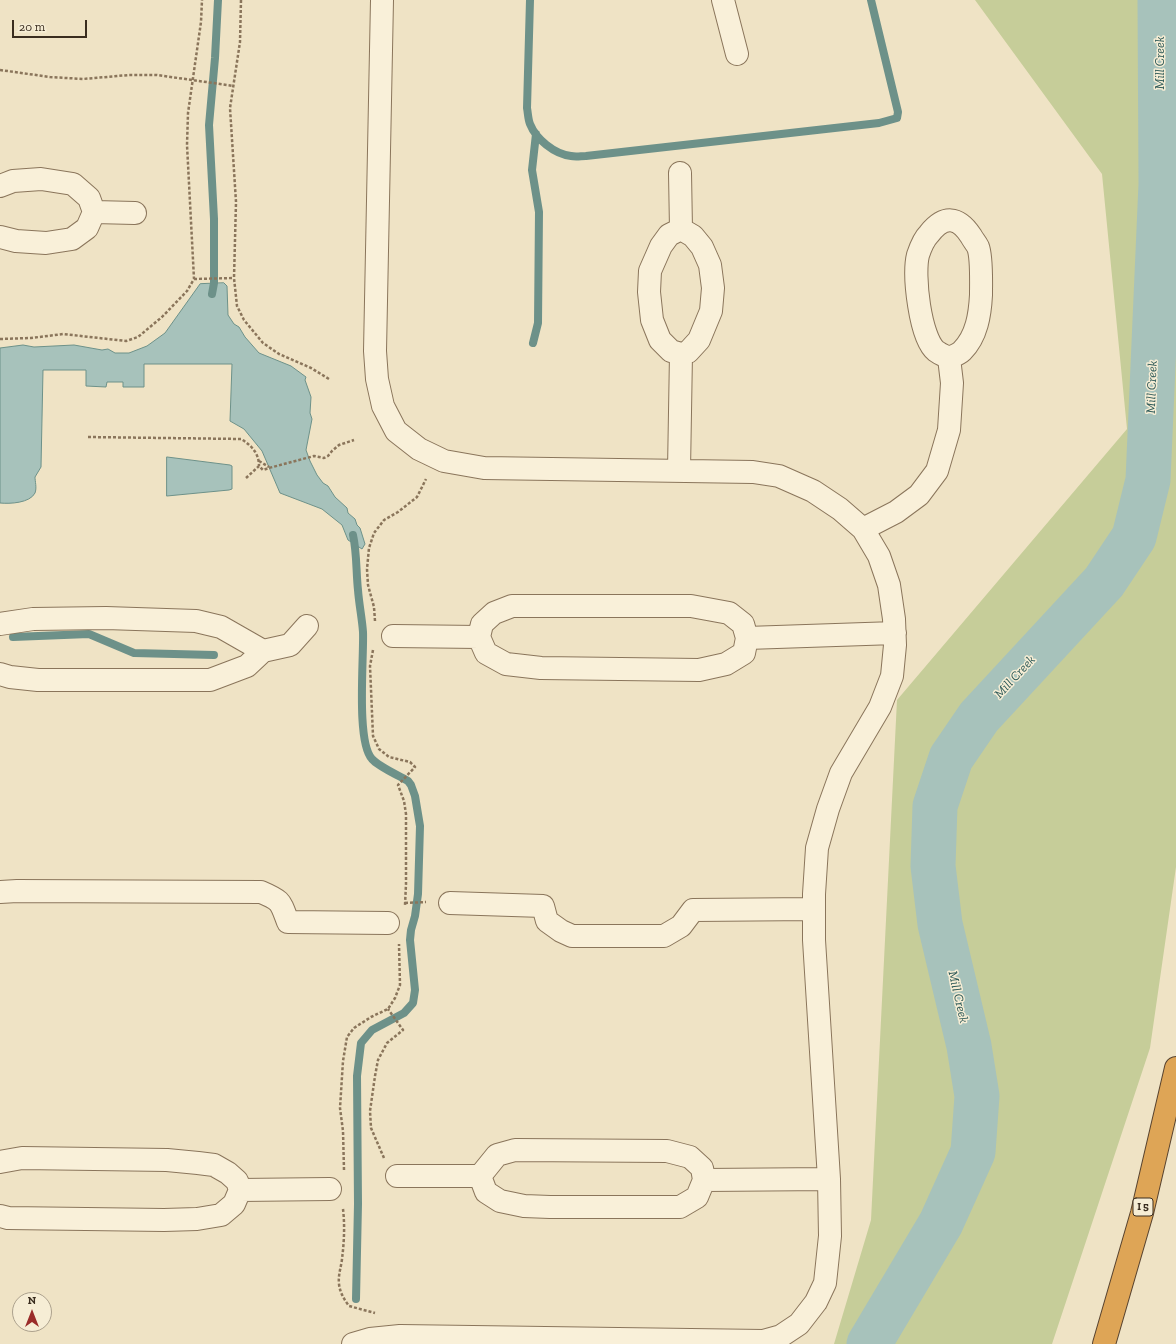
<!DOCTYPE html>
<html>
<head>
<meta charset="utf-8">
<style>
  body { margin:0 }
  #map { position:relative; width:1176px; height:1344px; overflow:hidden; background:#efe3c5; font-family:"Zilla Slab",serif }
  canvas { display:block }
  .north { position:absolute; left:12px; top:1292px; width:40px; height:40px; box-sizing:border-box; background:#f6edd5; border:1px solid #aba08c; border-radius:50%; rotate:0deg; font-size:11px; font-weight:700; line-height:16px; text-align:center; color:#3a2d1f }
  .north::after { content:''; display:block; margin:auto; width:14px; height:18px; background:#9a2c2a; clip-path:polygon(50% 0,100% 100%,50% 72%,0 100%) }
  .scale { position:absolute; left:12px; top:20px; width:75px; height:18px; box-sizing:border-box; border:2px solid #3a2d1f; border-top:0; padding-left:5px; font-size:12px; line-height:14px; white-space:nowrap; color:#3a2d1f; -webkit-text-stroke:3px #f6edd5; paint-order:stroke }
</style>
</head>
<body>
<div id="map">
<canvas width="1176" height="1344"></canvas>
<div class="north">N</div>
<div class="scale">20 m</div>
</div>
<script>
const g = document.querySelector('canvas').getContext('2d');
g.lineJoin = 'round';
function fill(path, color) {
  g.fillStyle = color;
  g.fill(path, 'evenodd');
}
function stroke(path, color, width, dash) {
  g.strokeStyle = color;
  g.lineWidth = width;
  g.lineCap = dash ? 'butt' : 'round';
  g.setLineDash(dash || []);
  g.stroke(path);
}
function write(font, color, halo, rows, align = 'center') {
  g.font = font + ' "Zilla Slab",serif';
  g.lineWidth = 3;
  g.setLineDash([]);
  g.textBaseline = 'middle';
  g.strokeStyle = halo;
  g.fillStyle = color;
  for (const [text, x, y, turn = 0] of rows) {
    g.save();
    g.translate(x, y);
    g.rotate((+turn || 0) * Math.PI / 180);
    g.textAlign = isNaN(turn) ? turn : align;
    if (halo) g.strokeText(text, 0, 0);
    g.fillText(text, 0, 0);
    g.restore();
  }
}
const green = new Path2D(`
  M975 0H1176V867L1150 1048 1052 1344H834L871 1220 897 700 1127 429 1102 174Z`);
const water = new Path2D(`
  M224 283 227 286 228 315 234 324 239 327 245 337 259 353 291 366 306 377 305 380 311 397 310 413 312 419 306 450 310 461 317 475 323 483 328 486 335 497 347 508 348 513 355 519 357 525 360 528 365 544 362 549 348 540 342 525 322 509 280 493 262 451 244 429 230 421 232 364H144V387H123V382H107L106 387 86 386V370H43L41 467 35 477C35 481 37 488 35 493 30 503 10 504 0 503V348L23 345 34 347 74 345 102 350 108 349 115 353H129L147 346 165 333 200 284Z
  M167 457 230 465 232 466V489L229 490 167 496Z`);
const stream = new Path2D(`
  M530 0 527 108C528 113 528 119 530 124 536 139 554 154 571 156 576 157 581 156 586 156L879 123 897 118 898 112 871 0
  M212 294 214 283V219L209 125 215 58 218 0
  M533 343 538 323 539 212 532 170 536 134
  M353 535C357 553 356 572 358 590 359 604 362 618 363 632 364 658 356 742 372 759 379 767 398 775 408 781L411 785 415 796 420 826 418 894 415 916 411 930 410 940 415 990 413 1003 404 1013 372 1030 361 1043 357 1076 358 1204 356 1299
  M13 637 89 634 134 653 214 655`);
const river = new Path2D(`
  M869 1344 941 1223 973 1152 977 1096 969 1046 940 924 933 866 935 806 951 758 979 717 1104 582 1134 537 1148 480 1161 184 1160 0`);
const path = new Path2D(`
  M241 0 240 42 230 108 236 202 234 278 237 306 244 320 263 343 279 354 311 368 329 379
  M0 70 50 77 83 79 129 75H157L234 86
  M194 279 234 278
  M0 339 31 338 63 334 126 341 138 337 162 317 187 291 194 279 187 145 188 113 201 22 202 0
  M88 437 241 439C251 445 259 453 259 466
  M259 461 269 467
  M246 478 259 466 263 470 269 468 314 456 324 458 328 456 332 451 339 445 354 440
  M375 621 374 607 368 585 367 569 369 548 374 533 384 520 398 512 417 497 426 479
  M373 650 370 666 373 736 379 749 389 757 410 762 415 767 398 785 404 801 406 814V884L405 905
  M405 903 426 902
  M384 1158 371 1128 370 1111 375 1076 378 1060 387 1043 403 1030 388 1009
  M344 1170 343 1131 340 1108 343 1061 347 1037 354 1028 371 1017 388 1009 395 998 400 985 399 944
  M343 1209C345 1226 344 1243 342 1259 341 1268 338 1275 339 1284 340 1293 344 1299 349 1306L375 1313`);
const minor = new Path2D(`
  M723 0 737 54
  M680 173 681 229
  M0 186 13 181 41 179 73 184 89 198 94 212 87 228 72 239 46 243 16 241 0 237
  M94 212 135 213
  M679 470 681 354 671 351 660 340 652 320 649 292 650 271 661 246 669 235 681 229 693 236 702 247 710 265 713 288 711 311 699 340 688 352 681 354
  M863 529 896 512 919 495 937 471 949 430 952 383 949 358C945 356 940 354 936 351 920 338 913 275 918 255 920 249 924 239 929 234 944 215 958 216 971 236 973 240 976 243 978 247 982 257 981 283 981 295 980 314 977 336 962 351 959 354 954 356 949 358
  M512 606H691L729 613 743 624 747 638 744 653 726 664 699 670 541 668 506 664 486 653 479 637 482 624 494 613Z
  M0 624 33 619 106 618 196 621 221 627 263 651
  M393 636 479 637
  M747 638 895 633
  M0 674 10 677 38 680H210L247 666 263 651 290 645 307 626
  M0 892 17 891 261 892C282 901 280 901 288 922L388 923
  M450 903 543 906 547 921 561 931 572 936H664L681 926 693 910 814 909
  M515 1150 667 1151 690 1157 702 1168 704 1180 697 1197 680 1207H550L524 1206 500 1201 486 1192 480 1176 497 1155Z
  M0 1162 22 1158 167 1160 198 1163 214 1165 228 1173 237 1181 240 1190 234 1204 221 1215 197 1219 164 1220 8 1218 0 1216
  M397 1176H480
  M704 1180 829 1179
  M240 1190 330 1189
  M353 1344 370 1339 400 1336 763 1341 781 1336 799 1324 816 1302 825 1283 830 1236 829 1179 814 940V894L817 848 828 809 841 773 880 707 892 676 895 645 894 619 889 585 879 556 863 529 840 509 813 491 779 476 753 472 484 468 444 461 419 449 396 431 383 406 377 379 375 351 382 0`);
const highway = new Path2D(`
  M1104 1344 1142 1213 1176 1068`);
const shields = [
  [1143,1207,20]
];
const shieldNames = [
  ["I 5",1143,1207]
];
const waterNames = [
  ["Mill Creek",1160,63,-90],
  ["Mill Creek",1152,387,-88],
  ["Mill Creek",1015,677,-47],
  ["Mill Creek",958,997,77]
];
fill(green, '#c6cd99');
fill(water, '#a7c2bb');
stroke(water, '#6d9189', 1);
stroke(stream, '#6d9189', 8);
stroke(river, '#a7c2bb', 45);
stroke(minor, '#8a755b', 24);
stroke(highway, '#58432f', 24);
stroke(path, '#8a755b', 2.5, [3, 2]);
stroke(minor, '#f9f0d9', 22);
stroke(highway, '#dea556', 22);
for (const [x, y, w] of shields) {
  const box = new Path2D();
  box.roundRect(x - w / 2, y - 9, w, 18, 3);
  g.fillStyle = '#f6edd5';
  g.fill(box);
  stroke(box, '#3a2d1f', 1);
}
write('bold 11px', '#3a2d1f', null, shieldNames);
write('italic 13px', '#2e5a58', '#f6edd5', waterNames);
</script>
</body>
</html>
